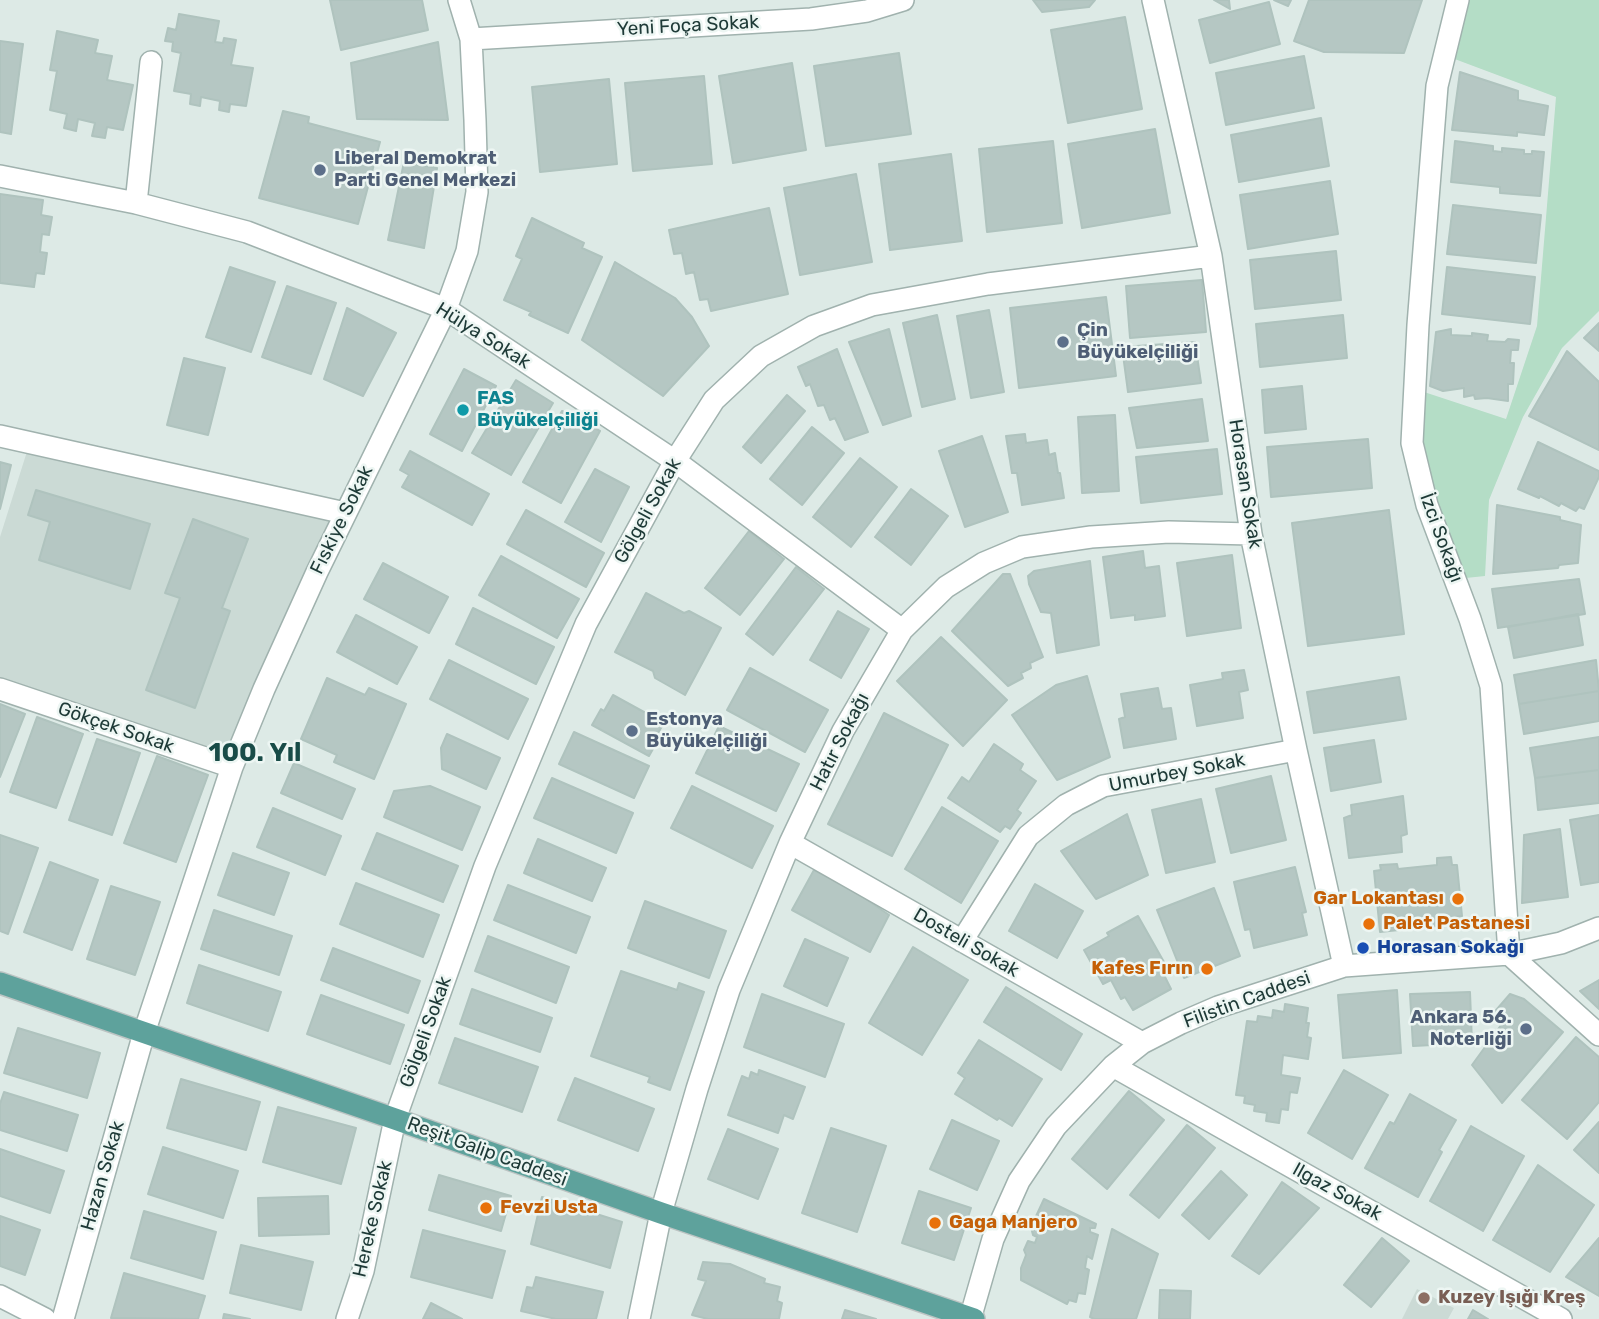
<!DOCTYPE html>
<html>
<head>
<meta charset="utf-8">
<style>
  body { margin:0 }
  canvas { display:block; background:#ddeae6 }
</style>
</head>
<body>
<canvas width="1599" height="1319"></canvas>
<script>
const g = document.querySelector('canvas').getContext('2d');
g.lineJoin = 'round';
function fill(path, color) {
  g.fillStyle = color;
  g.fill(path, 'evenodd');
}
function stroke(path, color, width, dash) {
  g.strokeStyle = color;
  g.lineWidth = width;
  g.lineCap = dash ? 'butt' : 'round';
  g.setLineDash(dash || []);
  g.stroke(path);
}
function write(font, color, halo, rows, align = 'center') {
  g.font = font + ' Rubik,sans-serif';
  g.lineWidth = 5;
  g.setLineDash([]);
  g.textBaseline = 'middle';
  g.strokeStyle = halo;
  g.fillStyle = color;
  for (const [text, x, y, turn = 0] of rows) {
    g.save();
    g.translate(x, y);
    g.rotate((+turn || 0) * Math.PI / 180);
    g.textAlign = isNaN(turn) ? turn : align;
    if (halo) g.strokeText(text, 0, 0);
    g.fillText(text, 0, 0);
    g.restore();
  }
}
const built = new Path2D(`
  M30 442 345 513 232 767 0 688V537Z
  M1417 1289 1454 1308 1448 1319H1402Z`);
const green = new Path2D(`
  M1458 0H1599V311L1562 348 1523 417 1489 500 1485 576 1456 579 1427 505 1415 389 1506 419 1537 326 1556 97 1444 55Z`);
const building = new Path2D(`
  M330 0H422L428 30 341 50Z
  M1033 0H1095L1089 7 1042 12Z
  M1214 0H1229L1230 9Z
  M1274 0H1291L1288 6Z
  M1309 0H1422L1404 53 1324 52 1294 41Z
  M1269 2 1280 44 1210 63 1199 20Z
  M179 14 219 21 215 42 223 43 224 38 236 40 231 65 253 68 246 106 230 104 229 112 219 110 220 101 201 97 200 106 190 104 191 94 174 91 181 53 172 51 173 42 165 41 168 28 176 30Z
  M1125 17 1142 109 1068 123 1051 30Z
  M57 31 98 40 95 53 112 56 107 80 133 85 123 130 107 127 105 138 92 136 95 123 78 119 76 131 64 128 67 114 50 110 57 71 50 70Z
  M0 41 23 44 11 134 0 132Z
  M438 42 448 120 357 119 351 63Z
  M899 53 911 134 826 146 814 66Z
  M1304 56 1314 108 1226 125 1216 73Z
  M792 63 806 150 733 163 719 76Z
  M1460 72 1518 91V100L1548 106 1544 135 1517 132V136L1452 130Z
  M704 76 712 164 633 171 625 83Z
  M609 79 617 164 540 172 532 87Z
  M283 111 309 117 308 123 380 142 358 224 259 198Z
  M1321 118 1329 166 1239 182 1231 135Z
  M1155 129 1170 213 1082 228 1068 144Z
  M1053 141 1062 223 987 232 979 149Z
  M1455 141 1493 146V151L1502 152V148L1524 150V154H1532V151L1544 152 1540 196 1500 193V187L1451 182Z
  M951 154 962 241 890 250 879 164Z
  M404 162 437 168 424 248 388 240Z
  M856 174 872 262 800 275 784 188Z
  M1330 181 1338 234 1248 249 1240 195Z
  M0 194 43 200 41 215 52 217 49 235 42 234 40 252 47 253 44 274 36 273 34 287 0 283Z
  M1453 205 1541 215 1536 263 1447 254Z
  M769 208 788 294 711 311 708 299 700 300 694 272 686 274 682 253 674 254 669 230Z
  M532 218 584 243 582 248 602 257 568 333 529 315 531 312 504 300 522 259 516 256Z
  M1336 251 1341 300 1255 309 1250 260Z
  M615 262 675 298 692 317 709 346 663 396 582 340Z
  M230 267 275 282 251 352 206 337Z
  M1447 267 1535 277 1530 324 1442 314Z
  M1202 280 1206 332 1130 338 1126 286Z
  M287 286 336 303 311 374 262 357Z
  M1106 297 1116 376 1019 388 1010 308Z
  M347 308 396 333 363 396 324 379Z
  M989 310 1004 392 971 398 957 316Z
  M937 315 955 399 922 407 903 323Z
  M1343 315 1347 358 1260 367 1256 324Z
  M1599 323V351L1584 338Z
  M889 329 911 416 883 425 849 342Z
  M1451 329V335L1472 336V333L1488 335 1487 341 1505 342 1508 339 1519 340 1518 350H1511L1510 363H1514L1513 384H1508V401L1487 398 1475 399 1474 395 1464 397V388L1443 391 1430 386 1436 332Z
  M1195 342 1201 383 1128 392 1122 347Z
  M837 349 868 432 845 440 835 418 830 420 824 405 818 406 810 384 806 386 798 367Z
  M1567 351 1599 382V450L1529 416Z
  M184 358 225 368 208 435 167 425Z
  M464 369 496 386 462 451 430 434Z
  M516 380 553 403 511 475 472 453Z
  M1302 386 1306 429 1265 433 1262 390Z
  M787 395 805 411 761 463 743 447Z
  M1202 399 1208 441 1137 448 1129 408Z
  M562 411 600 431 561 503 523 482Z
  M1115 415 1119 491 1082 493 1078 417Z
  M812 427 844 453 802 505 770 479Z
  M1025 434 1026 443 1047 440 1049 455 1055 453 1058 473H1060L1064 498 1022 505 1017 473H1012L1006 436Z
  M982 436 1008 512 965 527 939 451Z
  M1368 439 1372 488 1271 497 1267 447Z
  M1538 442 1599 471V477L1584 509 1579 507 1576 511 1561 503 1559 506 1540 496 1539 498 1518 489Z
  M1217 449 1222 494 1141 503 1136 457Z
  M410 451 489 494 472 525 402 487 409 475 400 470Z
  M860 458 897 487 851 547 813 517Z
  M0 462 11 465 0 509Z
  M595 469 629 487 601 542 565 522Z
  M911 489 948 516 911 565 875 537Z
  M36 490 150 524 130 589 39 560 50 522 28 515Z
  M1497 505 1560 517V520L1581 525 1578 563 1559 565 1558 568 1493 574Z
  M526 510 604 553 586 587 507 544Z
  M1389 510 1404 634 1308 646 1292 523Z
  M193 519 248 539 222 608 230 611 195 708 146 690 180 598 165 593Z
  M749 531 784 559 740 615 705 588Z
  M1143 551 1145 568 1159 566 1165 616 1135 620V615L1111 618 1103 557Z
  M1232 555 1241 628 1187 636 1177 563Z
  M501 556 579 599 557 638 479 595Z
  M1090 561 1099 645 1057 653 1051 613 1041 612 1029 584 1028 576 1034 571Z
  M383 563 448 597 429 633 364 599Z
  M796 567 824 589 773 655 746 634Z
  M1003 574H1010L1043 657 1030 663 1031 668 1021 673 1023 678 1008 686 952 631Z
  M1579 579 1585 614 1498 628 1492 589Z
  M646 593 684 613 689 611 721 628 685 695 655 678 653 671 615 652Z
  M473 608 554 647 536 684 456 644Z
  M838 611 869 629 841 678 810 660Z
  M1578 614 1583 645 1514 658 1508 627Z
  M356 615 417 647 397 684 337 652Z
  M941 637 1007 700 963 746 897 681Z
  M449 660 528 699 508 739 430 699Z
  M1596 660 1599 691 1519 704 1514 675Z
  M750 668 828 710 805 752 727 710Z
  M1244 670 1248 690 1239 692 1243 718 1197 726 1190 685 1223 679 1222 673Z
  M1087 676 1110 757 1057 780 1012 715 1056 685Z
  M1399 677 1406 719 1314 733 1307 692Z
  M327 678 365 695 369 688 406 704 374 779 334 762 337 755 301 739Z
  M1158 688 1162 709 1171 708 1176 739 1124 748 1119 719 1125 717 1121 694Z
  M1599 691V721L1524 734 1519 704Z
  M613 695 664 723 655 738 658 740 649 756 592 725 601 709 604 711Z
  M0 704 25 714 0 777Z
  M884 713 948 745 892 856 828 824Z
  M37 717 83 734 56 808 10 792Z
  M719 726 799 764 776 811 696 773Z
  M574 732 649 766 634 798 559 764Z
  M447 734 500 758 486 789 442 769 441 748Z
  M1599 737V770L1535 778 1530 748Z
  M97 739 140 753 112 835 69 820Z
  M1374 740 1381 782 1331 791 1324 748Z
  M994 744 1023 764 1020 770 1036 781 1017 810 1021 813 1010 829 1005 826 1000 832 948 798 962 777 969 782Z
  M157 756 208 775 176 862 124 843Z
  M294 763 355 789 342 819 281 793Z
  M1599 770V803L1538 810 1535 778Z
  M1271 776 1286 840 1231 853 1216 789Z
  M552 778 633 813 616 853 534 818Z
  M430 786 480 807 462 850 384 817 394 791Z
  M692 786 773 826 752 868 671 828Z
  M1403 796 1407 834 1401 836 1402 852 1349 858 1344 818 1352 815 1351 805Z
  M1201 799 1215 862 1166 873 1152 810Z
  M942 807 998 841 961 903 905 869Z
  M273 808 341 836 325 875 257 847Z
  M1127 814 1148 875 1096 899 1061 851Z
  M1599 815V882L1581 885 1570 820Z
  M1560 829 1568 897 1522 903 1524 835Z
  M377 833 458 866 443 902 362 869Z
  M0 835 38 848 8 934 0 931Z
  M538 839 606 868 592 901 524 873Z
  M233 853 289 873 274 915 218 895Z
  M1451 857 1452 865H1457L1462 916 1455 917 1456 924 1380 932 1374 871 1381 870 1380 865 1397 864 1398 869 1437 865V858Z
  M50 862 98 880 72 950 24 932Z
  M1295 867 1306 912 1302 913 1307 935 1254 948 1250 929 1245 930 1234 882Z
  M814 870 853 890 889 915 870 952 792 910Z
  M356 883 439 915 423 957 340 924Z
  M1035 884 1083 911 1057 958 1009 931Z
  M508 885 590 917 576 953 494 920Z
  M111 886 160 902 135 975 87 959Z
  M1214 888 1240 956 1184 978 1157 910Z
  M645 901 726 931 709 978 628 948Z
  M214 910 292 936 279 975 201 949Z
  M1138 916 1164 962 1159 965 1171 989 1133 1010 1125 997 1121 999 1111 980 1103 984 1084 950 1109 936 1107 933Z
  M488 936 569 967 556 1003 475 971Z
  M805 939 848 958 827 1006 784 986Z
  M913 947 968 980 922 1055 869 1023Z
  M333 948 420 981 408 1013 321 980Z
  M199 965 281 992 268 1031 187 1003Z
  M621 971 677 990 679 983 704 992 670 1090 648 1082 650 1077 591 1056Z
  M1599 980V1009L1580 991Z
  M1006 987 1082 1034 1061 1070 984 1022Z
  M472 989 552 1018 540 1052 460 1024Z
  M1397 990 1401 1053 1343 1058 1338 995Z
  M1470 992 1472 1043 1413 1046 1410 994Z
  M762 994 844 1024 825 1077 744 1047Z
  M1510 994 1524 999 1563 1032 1502 1103 1472 1065 1504 1021 1491 1016Z
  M321 995 404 1025 390 1064 307 1034Z
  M1285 1004 1308 1008 1306 1023H1309L1307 1037 1311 1038 1308 1059 1283 1055 1281 1075 1300 1078 1297 1093 1290 1092 1288 1110 1281 1109 1279 1123 1266 1121 1267 1113 1254 1111 1255 1105 1244 1103 1245 1096 1236 1095 1247 1021 1257 1022 1258 1016 1272 1018 1273 1010 1284 1012Z
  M18 1028 100 1053 87 1098 4 1073Z
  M1576 1037 1599 1057V1102L1567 1139 1522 1100Z
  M455 1038 538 1067 522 1112 439 1083Z
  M979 1040 1042 1079 1012 1126 999 1118 997 1120 955 1094 965 1078 958 1073Z
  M759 1070 805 1087 793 1119 784 1115 778 1133 728 1115 742 1076 749 1079 751 1072 758 1075Z
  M1344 1070 1388 1095 1352 1159 1308 1133Z
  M575 1078 654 1109 638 1151 558 1120Z
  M181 1079 260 1102 246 1150 167 1128Z
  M1129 1091 1164 1120 1107 1189 1072 1159Z
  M4 1092 78 1115 67 1151 0 1130V1104Z
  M1410 1094 1456 1120 1439 1150 1442 1152 1418 1197 1365 1168 1390 1122 1394 1124Z
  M278 1107 356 1128 341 1184 263 1162Z
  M952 1120 999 1141 977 1190 930 1169Z
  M1599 1122V1173L1574 1150Z
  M1187 1125 1215 1148 1159 1218 1130 1195Z
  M1471 1126 1524 1156 1483 1231 1430 1201Z
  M831 1128 886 1146 857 1232 802 1213Z
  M728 1129 778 1149 758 1199 708 1179Z
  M163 1147 238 1171 223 1218 148 1194Z
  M0 1149 64 1171 50 1213 0 1196Z
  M1538 1165 1594 1205 1550 1272 1493 1240Z
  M1221 1171 1247 1195 1209 1239 1182 1215Z
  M439 1175 511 1196 501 1231 429 1210Z
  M1282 1182 1319 1208 1259 1274 1232 1256Z
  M919 1191 971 1208 954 1260 902 1243Z
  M328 1196 329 1234 259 1236 258 1198Z
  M542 1197 622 1222 610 1268 531 1244Z
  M1044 1199 1096 1224 1095 1228H1090V1232L1098 1235 1092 1259 1087 1256 1085 1268 1089 1270 1085 1294 1078 1293 1076 1302 1069 1300 1067 1304 1021 1280V1268L1026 1255 1024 1250 1028 1241 1035 1243 1037 1237 1033 1235 1031 1227Z
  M144 1211 216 1232 203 1279 131 1258Z
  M0 1216 40 1230 25 1275 0 1266Z
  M1112 1229 1158 1254 1136 1319H1094L1090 1317Z
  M423 1230 505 1251 492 1298 411 1277Z
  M1382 1238 1409 1261 1371 1307 1344 1285Z
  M1599 1238V1296L1566 1277Z
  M241 1245 313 1262 301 1310 230 1293Z
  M703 1262 730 1264 765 1279 764 1283 780 1287 777 1301 782 1303 779 1319H708L692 1315 706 1281 698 1279Z
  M124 1273 205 1296 198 1319 111 1318Z
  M536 1277 603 1292 596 1319H556L521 1311 527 1287 533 1288Z
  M1160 1290 1191 1291 1190 1319H1159Z
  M431 1303 462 1319H423Z
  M845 1310 876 1319H842Z
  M1473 1310 1488 1319H1468Z
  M224 1314 250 1319H223Z`);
const minor = new Path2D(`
  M1153 0 1211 256 1251 534 1296 750 1344 966
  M1458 0 1437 86 1418 325 1412 443 1427 505 1470 619 1491 686 1509 954 1599 1035
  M471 39 811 19 867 11 903 0
  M0 176 136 203 247 232 446 309 675 461 902 630
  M136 203 151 62
  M0 436 345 513
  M0 689 232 767
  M790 843 1142 1043
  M962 941 1028 836 1066 805 1103 786 1296 750
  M1113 1066 1561 1319
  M0 1296 45 1319
  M63 1319 144 1033 232 767 264 689 317 572 446 309 467 251 477 192 475 120 471 39 459 0
  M347 1319 363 1271 395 1119 485 866 586 624 675 461 714 400 761 356 814 326 872 305 988 284 1211 256
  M639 1319 661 1213 697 1089 729 990 790 843 843 731 902 630 946 587 984 563 1022 547 1091 537 1169 532 1251 534
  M970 1319 993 1239 1019 1181 1056 1126 1113 1066 1142 1043 1181 1023 1218 1007 1344 966 1509 954 1561 943 1599 928`);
const major = new Path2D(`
  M0 983 395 1119 661 1213 974 1319`);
const markers = [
  [320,170,7,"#5c6f8a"],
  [1063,342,7,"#5c6f8a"],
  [463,410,7,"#0f9aa8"],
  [632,731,7,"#5c6f8a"],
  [1458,899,7,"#e8710a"],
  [1369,924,7,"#e8710a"],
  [1363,948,7,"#1a4fb4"],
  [1207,969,7,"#e8710a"],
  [1526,1029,7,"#5c6f8a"],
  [486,1208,7,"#e8710a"],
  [935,1223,7,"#e8710a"],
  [1424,1298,7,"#8d6e63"]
];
const streetNames = [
  ["Yeni Foça Sokak",688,26,-3],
  ["Hülya Sokak",483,336,32],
  ["Horasan Sokak",1245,484,81],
  ["Gölgeli Sokak",648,511,-61],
  ["Fıskiye Sokak",342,520,-64],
  ["İzci Sokağı",1441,538,70],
  ["Gökçek Sokak",116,728,19],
  ["Hatır Sokağı",840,742,-63],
  ["Umurbey Sokak",1177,773,-11],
  ["Dosteli Sokak",966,943,30],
  ["Filistin Caddesi",1247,1000,-20],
  ["Gölgeli Sokak",426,1032,-70],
  ["Reşit Galip Caddesi",487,1152,20],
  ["Hazan Sokak",103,1176,-74],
  ["Ilgaz Sokak",1337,1192,29],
  ["Hereke Sokak",373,1219,-77]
];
const serviceNames = [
  ["Liberal Demokrat",334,159],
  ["Parti Genel Merkezi",334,181],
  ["Çin",1077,331],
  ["Büyükelçiliği",1077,353],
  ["Estonya",646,720],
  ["Büyükelçiliği",646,742],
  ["Ankara 56.",1512,1018,"right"],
  ["Noterliği",1512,1040,"right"]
];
const cultureNames = [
  ["FAS",477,399],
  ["Büyükelçiliği",477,421]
];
const foodNames = [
  ["Gar Lokantası",1444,899,"right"],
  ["Palet Pastanesi",1383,924],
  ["Kafes Fırın",1193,969,"right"],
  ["Fevzi Usta",500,1208],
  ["Gaga Manjero",949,1223]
];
const transitNames = [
  ["Horasan Sokağı",1377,948]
];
const educationNames = [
  ["Kuzey Işığı Kreş",1438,1298]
];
const districtNames = [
  ["100. Yıl",255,753]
];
fill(built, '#cbdad5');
fill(green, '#b4ddc6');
fill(building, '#b5c7c3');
stroke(building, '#afc3be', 2);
stroke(minor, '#a0b2ae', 24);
stroke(major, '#bcc4c3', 24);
stroke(minor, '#fff', 21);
stroke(major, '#5ea29c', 21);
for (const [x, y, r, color] of markers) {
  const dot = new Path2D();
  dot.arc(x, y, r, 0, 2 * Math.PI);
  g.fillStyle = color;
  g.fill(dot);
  stroke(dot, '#edf6f3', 2.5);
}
write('19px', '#1e3a37', '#edf6f3', streetNames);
write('bold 19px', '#4e5e75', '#edf6f3', serviceNames, 'left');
write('bold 19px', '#0d838f', '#edf6f3', cultureNames, 'left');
write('bold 19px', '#c56008', '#edf6f3', foodNames, 'left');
write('bold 19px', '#164399', '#edf6f3', transitNames, 'left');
write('bold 19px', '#785e54', '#edf6f3', educationNames, 'left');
write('bold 26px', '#194c48', '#edf6f3', districtNames);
</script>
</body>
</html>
